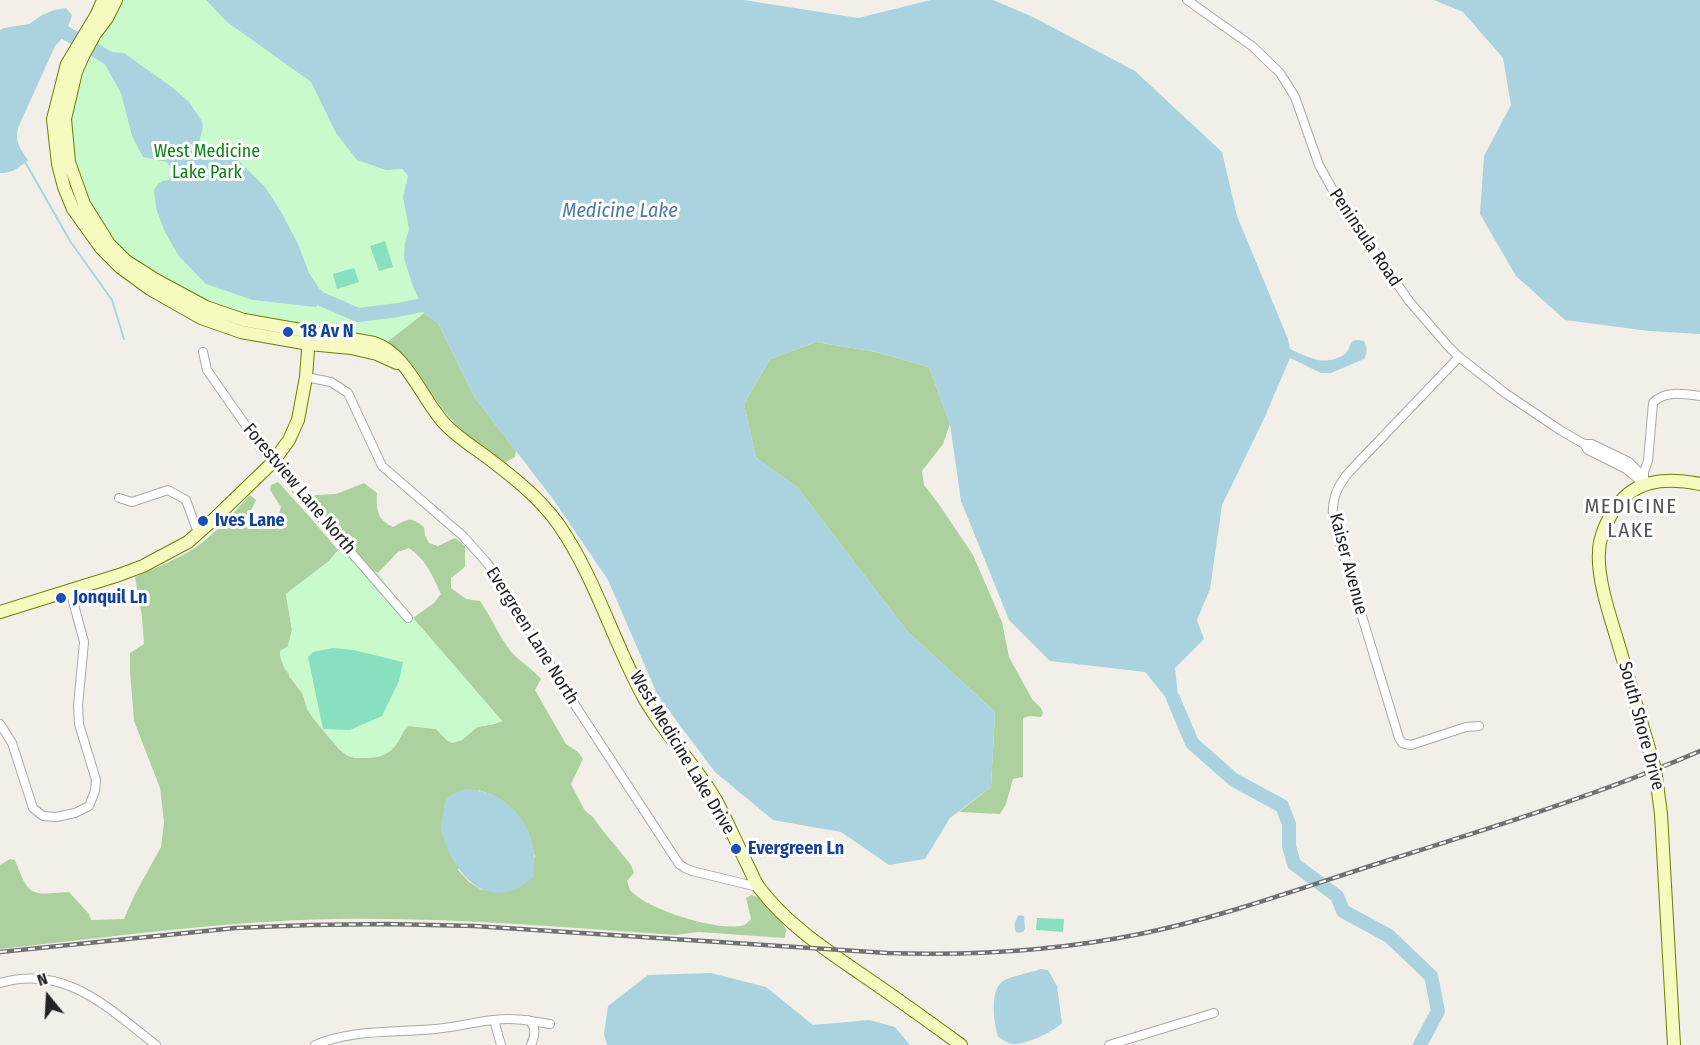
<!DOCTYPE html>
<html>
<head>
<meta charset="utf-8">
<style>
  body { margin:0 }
  #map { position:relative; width:1700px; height:1045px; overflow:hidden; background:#f2efe9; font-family:"Fira Sans Condensed",sans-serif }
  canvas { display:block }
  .north { position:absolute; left:18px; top:967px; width:60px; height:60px; -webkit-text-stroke:4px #fff; paint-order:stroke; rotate:342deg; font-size:16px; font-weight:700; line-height:24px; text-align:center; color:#222 }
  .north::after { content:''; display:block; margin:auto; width:21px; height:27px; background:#222; clip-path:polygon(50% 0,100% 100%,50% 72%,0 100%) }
</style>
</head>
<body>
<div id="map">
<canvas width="1700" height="1045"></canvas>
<div class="north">N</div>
</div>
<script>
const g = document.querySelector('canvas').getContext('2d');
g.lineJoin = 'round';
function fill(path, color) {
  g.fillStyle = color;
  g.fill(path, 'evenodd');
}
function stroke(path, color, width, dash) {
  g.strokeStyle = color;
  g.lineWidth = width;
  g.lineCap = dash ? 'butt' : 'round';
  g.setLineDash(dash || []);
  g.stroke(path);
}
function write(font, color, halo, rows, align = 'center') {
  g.font = font + ' "Fira Sans Condensed",sans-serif';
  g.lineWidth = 6;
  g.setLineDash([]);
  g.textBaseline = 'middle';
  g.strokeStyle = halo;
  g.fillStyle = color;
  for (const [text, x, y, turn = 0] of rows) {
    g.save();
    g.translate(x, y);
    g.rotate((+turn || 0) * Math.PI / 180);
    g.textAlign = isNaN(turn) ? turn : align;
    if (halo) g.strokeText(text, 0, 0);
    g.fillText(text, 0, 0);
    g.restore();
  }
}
const forest = new Path2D(`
  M424 313 438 323 475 398 516 451 515 457 506 462 495 460 463 432 444 411 407 361 382 346Z
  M816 342 876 352 929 367 950 424 943 444 922 471 924 485 938 503 973 555 1002 622 1009 657 1032 699 1041 708 1043 713 1041 717 1030 716 1023 718V777L1013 779 1006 804 1000 814 959 812 991 787 995 712 907 631 797 487 756 458 744 404 770 359Z
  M278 482 309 516 338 550 329 561 286 594 292 630 288 646 289 676 303 694 307 709 339 749 348 756 355 758 377 757 390 751 396 745 405 729 409 726 436 729 448 741 462 740 477 727 494 724 502 721 413 618 434 603 441 594C432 575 427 561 409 548L398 552 378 573 371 570 310 501 315 495 336 494 364 483 377 493C376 510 377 519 393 527 408 519 410 516 424 527L425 535 429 543 438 546 455 538 465 546V567L451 578V588L466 599 480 601C490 615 497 632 507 646 516 660 531 667 541 679L535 690 566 744 578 752 583 759 571 784 585 811 593 817 600 827 631 865 634 873 627 881C628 883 629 888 630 890 645 909 721 933 744 925 746 924 749 921 751 919L746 898 751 895 760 898 781 920 786 930 785 938 698 932 676 935C562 927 449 917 335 919 224 921 111 937 0 949V865L10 859 15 860C29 897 30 895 69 892L89 914 91 920 124 919 134 896 161 847 164 822 160 788 134 721 130 671V653L144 644 142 617 135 577C155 568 176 560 195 548 215 534 233 513 250 495L256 500 248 517 253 523 266 522 279 514 281 507 270 490 271 485ZM479 790C514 801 527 823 535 857L482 890 469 882 458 870Z`);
const park = new Path2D(`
  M116 0H206L227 22 311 82 336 133 386 170 402 169 408 177 403 197 409 229 405 243 413 287 422 305 424 313 382 346 244 320 126 261 84 204 65 119 76 72Z
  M347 543 371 570 378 573 413 618 502 721 494 724 477 727 462 740 452 743 448 741 436 729 409 726C395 736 399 752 377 757 370 758 356 759 349 756 341 753 310 717 307 708 305 704 305 699 303 695 297 680 279 669 280 651L288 646 292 630 286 594 329 561Z`);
const pitch = new Path2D(`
  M385 241 393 267 379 271 370 246Z
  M354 268 359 282 337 289 333 274Z
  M333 648 353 650 403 662 399 681 382 716 350 730 323 729 308 657 313 652Z
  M1037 918 1064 919 1063 932 1036 930Z`);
const water = new Path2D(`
  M206 0H744L858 18 931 0H993L1033 17 1135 71 1222 152 1237 216 1288 339 1290 349C1299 353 1309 358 1318 360 1326 362 1340 359 1346 353 1353 345 1348 337 1364 341 1367 348 1368 352 1364 359L1331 373H1321L1290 358 1263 421 1222 505 1210 589 1197 620 1204 639 1175 668 1180 715 1145 672 1050 661 1009 620 961 501 950 424 929 367 876 352 816 342 770 359 744 404 756 458 797 487 907 631 995 712 991 787 950 818 925 859 889 865 841 832 773 820 715 772 658 696 608 580 553 499 475 398 438 323 424 313 422 305 413 287 404 258 405 243 409 229 403 197 408 176 402 169 386 170 357 160 336 133 311 82 227 22Z
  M1434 0H1700V334L1649 331 1565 320 1516 276 1480 214 1484 156 1511 105 1503 58 1463 12Z
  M66 8 72 15C68 28 65 37 55 46L18 128C15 143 20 148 28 160 20 167 11 174 0 173V30L4 28 29 24 42 15 54 10Z
  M107 52 124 53 173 88 189 102 201 120 203 126 200 140 195 147 200 155C210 155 221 150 231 153L265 187 280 210 298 244 309 273 322 293 316 307 253 300 206 284 178 255 164 230 156 208 154 190 158 184 163 181 169 180 173 171 167 162 143 157 132 136 121 93 103 61Z
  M466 789C512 791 542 833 533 877 496 912 461 884 446 845 445 841 442 836 441 832 440 826 443 819 443 814 444 810 444 804 446 800 451 793 459 791 466 789Z
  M1019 915 1024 916 1025 929 1023 932 1019 933 1016 932C1013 926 1015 920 1019 915Z
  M1041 969 1048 970 1057 986 1062 1023C1051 1033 1026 1045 1012 1044 1007 1043 1002 1039 998 1037 994 1022 989 991 1003 981 1008 977 1033 972 1041 969Z
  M711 973 766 987 813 1025 869 1020 895 1027 910 1045H607L604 1034 608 1006 648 975Z`);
const stream = new Path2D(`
  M24 160 70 241 112 300 124 339`);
const river = new Path2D(`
  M51 28 54 26 120 65
  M307 288 321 299 358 315 398 310 422 305 438 306
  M1173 698 1192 743 1234 780 1282 806 1289 824V846L1294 864 1337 896 1343 911 1389 936 1431 976 1438 1011 1420 1045`);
const street = new Path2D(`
  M1187 0 1252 46 1280 73 1295 97 1319 165 1335 194 1409 301 1448 346 1459 357 1505 393 1560 430 1584 444H1592L1629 462 1637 470 1644 484
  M203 352 207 370 265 453 408 618
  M1459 357 1350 471C1336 487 1330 502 1334 524L1399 738 1402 743 1411 745 1466 727 1479 726
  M306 377 331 382 348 393 382 466 463 536 488 564 575 705 679 864 685 868 692 871 758 887
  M1584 444 1588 450 1626 469 1643 483
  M1644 481V472L1648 461 1653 403C1664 390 1685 394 1700 396
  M119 498 132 502 168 490 186 500 198 533
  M0 724 12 743 33 808 43 816 56 817 75 813 89 806 95 791 96 780 79 724 78 706 84 642 70 590
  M0 983C66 964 108 1008 156 1045
  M494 1020 501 1045
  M528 1020C537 1026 535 1036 531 1045
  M315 1045C353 1029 394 1033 435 1029 459 1027 484 1019 509 1019 523 1019 536 1022 550 1024
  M1109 1045 1214 1013`);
const secondary = new Path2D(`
  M103 0 97 14 67 64 53 119 58 164 64 187 73 209 101 248 120 267 150 289 201 318 241 332 309 344 351 348 377 354 397 363
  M116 0 107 18 95 34 83 56 76 72 65 119 69 162 84 204 109 244 126 261 156 280 206 307 244 320 374 343C407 354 422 399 444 423 456 436 470 445 484 455 512 476 539 497 559 525 596 579 613 642 644 698 665 735 696 765 717 802 728 823 737 844 748 866 752 874 755 883 761 890 788 925 826 950 861 974 895 997 928 1021 961 1045
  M0 612 119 575 143 566 188 542 214 519 273 462 289 440 298 420 306 377 309 337
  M1674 1045 1661 814 1655 769C1643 728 1631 687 1619 646 1611 619 1597 580 1599 552 1599 538 1605 525 1612 513 1632 479 1664 477 1700 484`);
const rail = new Path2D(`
  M0 952 235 928 310 925 387 924 474 926 887 953C972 956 1056 951 1140 934 1224 917 1310 885 1392 859 1496 826 1600 794 1700 751`);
const markers = [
  [288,332,6,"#1a4fb4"],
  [203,521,6,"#1a4fb4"],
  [61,598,6,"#1a4fb4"],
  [736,849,6,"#1a4fb4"]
];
const parkNames = [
  ["West Medicine",207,152],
  ["Lake Park",207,173]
];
const streetNames = [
  ["Peninsula Road",1365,238,56],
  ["Forestview Lane North",299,489,50],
  ["Kaiser Avenue",1348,564,75],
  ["Evergreen Lane North",532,636,58],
  ["South Shore Drive",1641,726,75],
  ["West Medicine Lake Drive",682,753,59]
];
const transitNames = [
  ["18 Av N",300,332],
  ["Ives Lane",215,521],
  ["Jonquil Ln",73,598],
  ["Evergreen Ln",748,849]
];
const waterNames = [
  ["Medicine Lake",620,211]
];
const quarterNames = [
  ["MEDICINE",1631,507],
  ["LAKE",1631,531]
];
fill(forest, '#add19e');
fill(park, '#c8facc');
fill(pitch, '#88e0be');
fill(water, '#aad3df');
stroke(stream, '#aad3df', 2);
stroke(river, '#aad3df', 14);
stroke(street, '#a9a9a9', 10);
stroke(secondary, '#707d05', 14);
stroke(street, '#fff', 8);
stroke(secondary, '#f7fabf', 12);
stroke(rail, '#707070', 4.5);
stroke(rail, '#fff', 2, [7]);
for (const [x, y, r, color] of markers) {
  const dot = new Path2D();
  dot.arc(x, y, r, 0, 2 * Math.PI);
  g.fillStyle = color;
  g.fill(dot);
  stroke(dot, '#fff', 2);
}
write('18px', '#0c8416', '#fff', parkNames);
write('18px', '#222', '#fff', streetNames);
write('bold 18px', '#164399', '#fff', transitNames, 'left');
write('italic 20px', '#4a7aab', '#fff', waterNames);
g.letterSpacing = '1.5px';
write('21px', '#555', '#fff', quarterNames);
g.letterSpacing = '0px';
</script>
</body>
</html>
